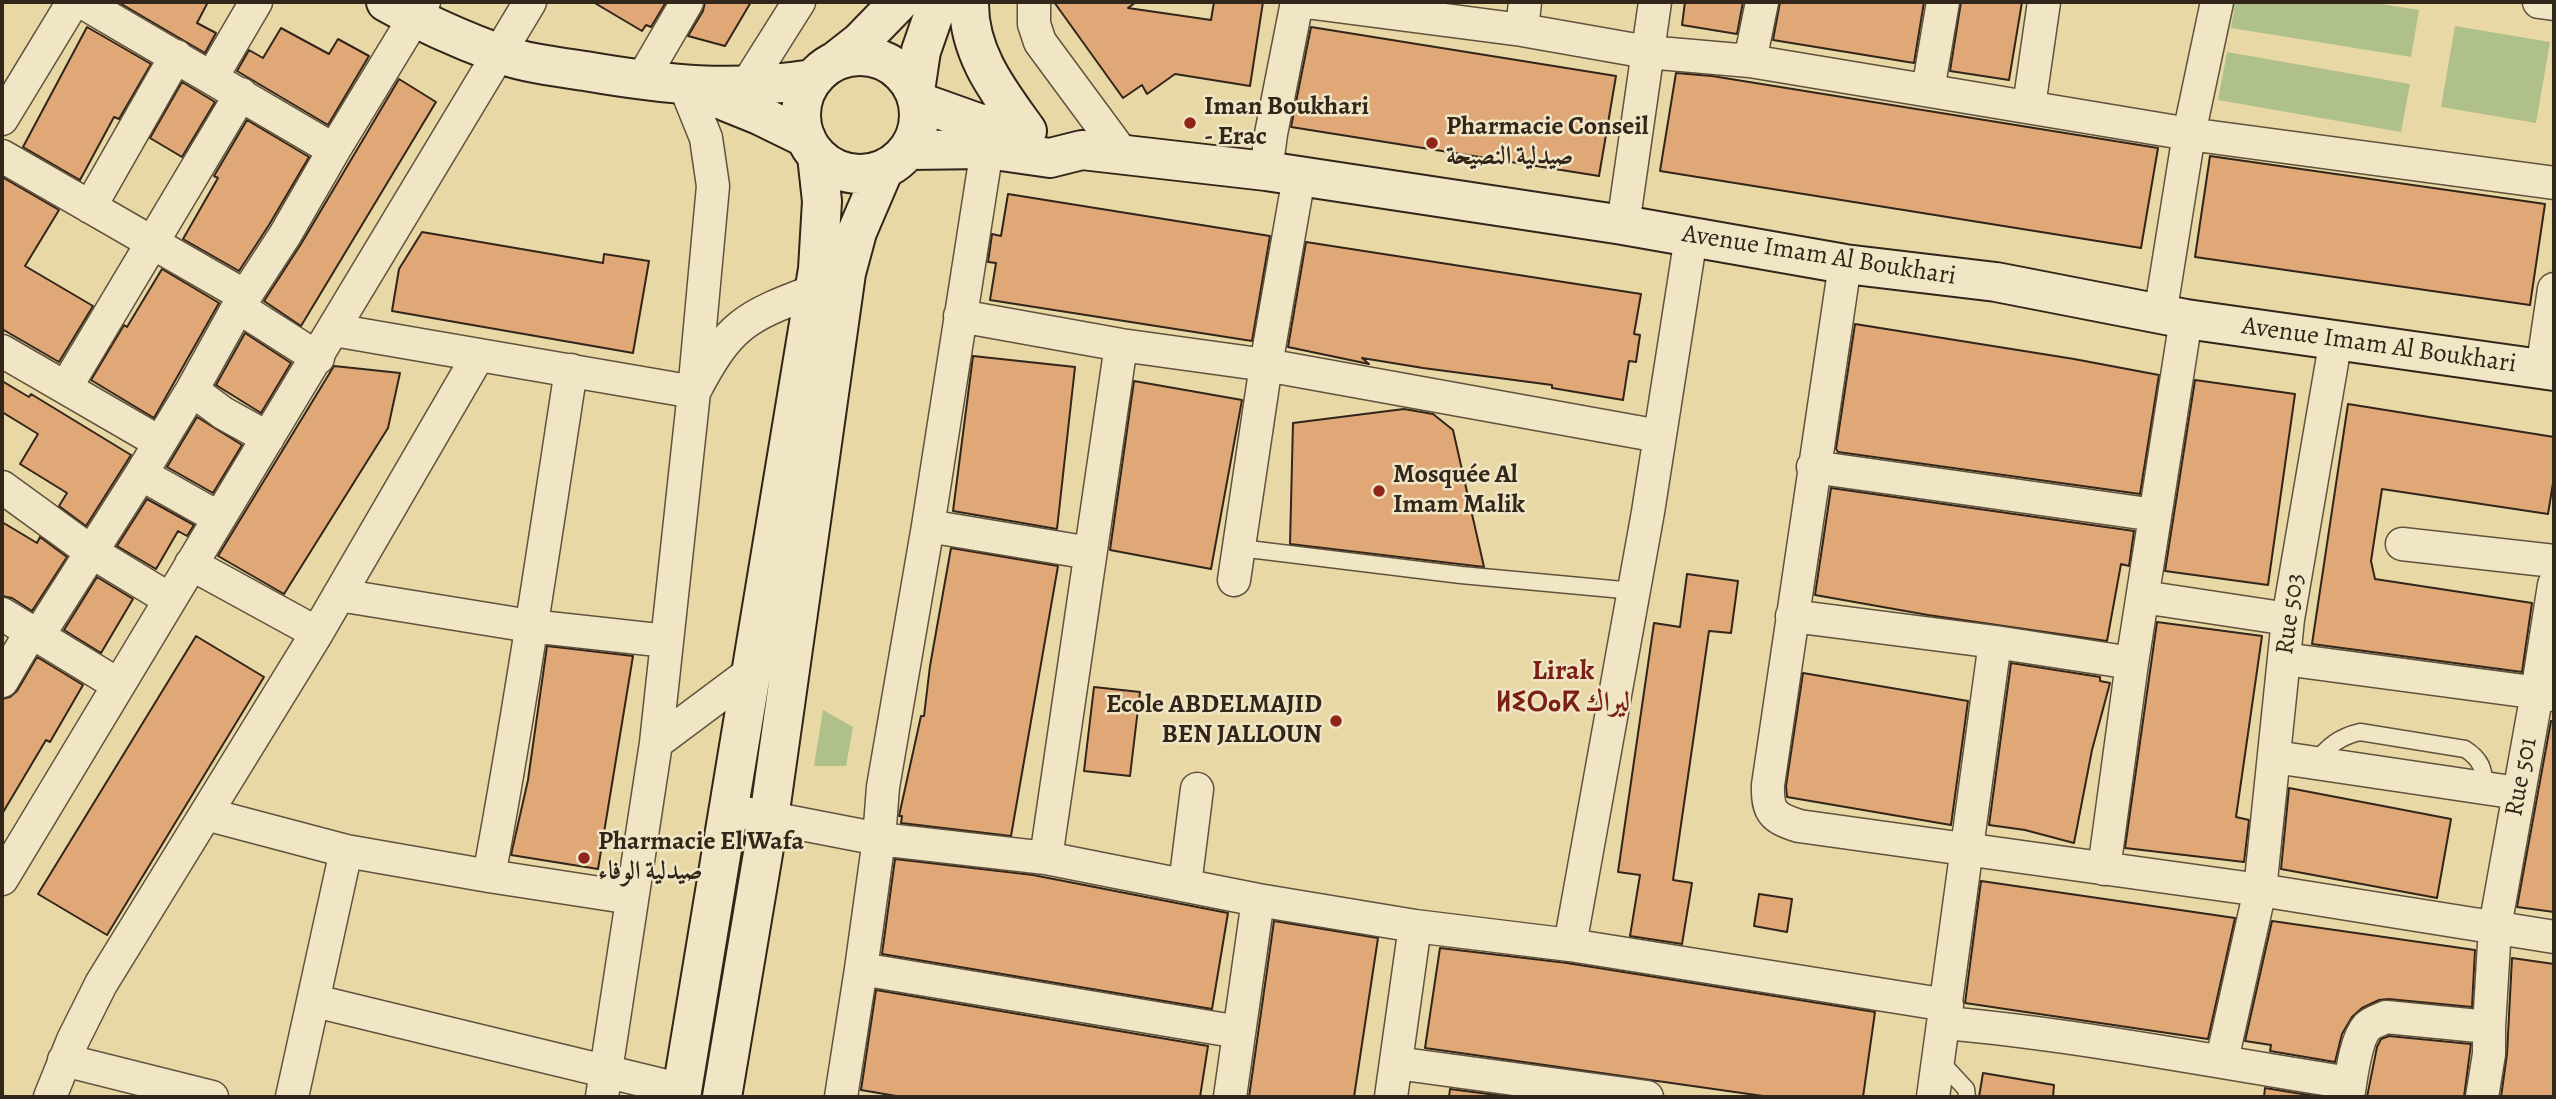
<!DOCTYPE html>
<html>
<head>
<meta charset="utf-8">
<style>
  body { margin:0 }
  #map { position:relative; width:2556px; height:1099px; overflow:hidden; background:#e8d8a6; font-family:Alegreya,serif }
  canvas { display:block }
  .frame { position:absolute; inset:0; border:4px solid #322519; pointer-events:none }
</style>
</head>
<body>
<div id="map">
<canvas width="2556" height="1099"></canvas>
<div class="frame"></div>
</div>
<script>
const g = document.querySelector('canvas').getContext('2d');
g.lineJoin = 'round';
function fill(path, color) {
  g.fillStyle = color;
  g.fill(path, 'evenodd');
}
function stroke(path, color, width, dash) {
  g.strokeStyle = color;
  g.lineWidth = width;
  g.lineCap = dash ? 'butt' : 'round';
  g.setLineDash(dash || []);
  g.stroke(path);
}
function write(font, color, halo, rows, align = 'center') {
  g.font = font + ' Alegreya,Amiri,"Noto Sans Tifinagh",serif';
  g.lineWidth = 5;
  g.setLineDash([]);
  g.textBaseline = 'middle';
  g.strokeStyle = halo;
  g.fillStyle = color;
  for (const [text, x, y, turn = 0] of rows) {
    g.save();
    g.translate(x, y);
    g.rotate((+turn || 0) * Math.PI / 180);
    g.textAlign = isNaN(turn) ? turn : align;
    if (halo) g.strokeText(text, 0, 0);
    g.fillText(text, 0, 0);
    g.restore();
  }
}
const green = new Path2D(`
  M2235 2H2369L2419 10 2411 57 2231 28Z
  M2455 26 2550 42 2536 123 2441 107Z
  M2227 52 2410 84 2401 132 2218 100Z
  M823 710 853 727 846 766H814Z`);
const building = new Path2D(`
  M118 2H208L197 23 216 33 205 53Z
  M593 2H666L651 27 646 25 642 31Z
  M705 2H751L725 46 688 36 703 11Z
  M1054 2H1136L1128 8 1211 20 1214 2H1263L1250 86 1175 74 1147 94 1142 85 1123 98Z
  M1685 2H1743L1737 34 1682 25Z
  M1780 2H1924L1914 63 1773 40Z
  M1961 2H2022L2009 80 1950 71Z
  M87 27 151 64 119 119 114 117 80 180 23 147Z
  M1311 27 1616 76 1599 176 1291 127Z
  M281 28 329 54 338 39 369 56 328 125 237 71 249 50 263 58Z
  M1676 73 1712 76 2158 148 2141 248 1660 171Z
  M399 79 436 102 301 326 264 301 301 244Z
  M182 82 215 102 182 157 150 138Z
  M247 120 309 157 269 225 239 271 183 239 218 178 214 176Z
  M2210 156 2545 204 2530 305 2195 257Z
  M2 177 59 210 25 266 93 306 59 362 2 329Z
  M1008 194 1270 236 1252 341 990 300 996 263 988 262 992 234 1001 236Z
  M422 232 603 263 604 254 649 261 633 353 392 311 399 269Z
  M1306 242 1641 294 1634 334 1640 335 1636 362 1629 361 1623 400 1552 388V385L1423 368 1362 358 1369 364 1288 347Z
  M162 269 219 303 154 418 91 380 124 325 127 327Z
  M1855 324 2074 359 2159 375 2140 494 1838 452 1836 449Z
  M245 333 291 363 261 413 216 385Z
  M973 356 1075 367 1057 529 953 511Z
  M334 366 400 373 388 428 284 594 218 556Z
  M2195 380 2295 394 2268 585 2165 571Z
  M2 381 29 397 31 394 131 455 86 526 59 506 67 493 20 464 38 434 2 412Z
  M1134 381 1242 400 1211 569 1110 550Z
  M2348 404 2554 437V477L2548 514 2382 489 2371 561 2375 579 2532 603 2522 672 2312 644Z
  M1404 409 1433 414 1453 430 1484 567 1290 544 1293 423Z
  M197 417 242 445 213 493 167 467Z
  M1831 488 2134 531 2129 566 2121 564 2107 641 1928 615 1815 595Z
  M147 499 194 525 187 536 178 531 156 569 117 546Z
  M2 522 37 543 40 537 67 557 32 611 12 598 2 596Z
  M951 548 1058 566 1011 836 901 823 902 816H899L921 716H924L930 666Z
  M1687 574 1738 581 1731 633 1709 631 1673 880 1692 883 1682 944 1630 936 1640 875 1618 872 1654 623 1680 627Z
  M97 577 133 599 101 653 64 630Z
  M2157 622 2262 636 2236 817 2249 820 2244 862 2125 848Z
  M196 636 264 677 107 935 38 894Z
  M547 646 633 656 598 869 511 855 528 780Z
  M37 657 83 685 50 742 46 740 2 814V699L10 697 17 691Z
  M2011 663 2100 677V681L2110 683 2092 750 2074 843 2025 830 1989 825Z
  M1803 673 1968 701 1951 825 1787 797 1786 786Z
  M1094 687 1140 692 1130 776 1084 771Z
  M2551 721H2554V912L2517 907Z
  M2289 788 2451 819 2437 898 2281 869Z
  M895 859 1033 875 1228 913 1212 1009 882 954Z
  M1981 881 2235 918 2208 1039 1965 1003Z
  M1759 894 1792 899 1787 932 1754 926Z
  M1274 921 1378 938 1354 1097H1249Z
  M2272 921 2475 950 2472 1007 2388 999 2379 1000 2362 1008 2352 1017 2342 1034 2335 1062 2270 1051 2271 1045 2245 1041Z
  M1440 948 1567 963 1875 1012 1863 1097H1770L1425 1048Z
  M2512 958 2554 964V1097H2501L2507 1054Z
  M876 990 1208 1046 1200 1097H902L861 1090Z
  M2389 1036 2471 1044 2464 1097H2367L2377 1047 2381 1039Z
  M1983 1073 2054 1085 2053 1097H1979Z
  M2265 1088 2296 1093 2323 1097H2264Z
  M1450 1089 1512 1097H1449Z`);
const lane = new Path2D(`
  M1240 548 1461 575 1634 591
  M2315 763C2328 746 2339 737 2360 732L2465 749C2481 759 2484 769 2485 788
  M1939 1060 1966 1089 1967 1097`);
const street = new Path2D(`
  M82 2 334 150
  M1034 2V24L1040 42 1122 153
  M1306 2 1522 30 1647 52 1750 61 2189 134 2554 183
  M2539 2 2554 4
  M1522 30 1525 2
  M1750 61 1762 2
  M212 77 256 2
  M641 81 687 2
  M746 86 799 2
  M1928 90 1943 2
  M2029 106 2044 2
  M2 119 73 2
  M2 156 245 296
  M1266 171 1271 134 1297 2
  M90 207 176 56
  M1623 225 1655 2
  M1845 264 1768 785C1767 813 1774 818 1799 826L2260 890 2554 937
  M238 307 318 358
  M2160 315 2189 134 2217 2
  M960 316 1121 345 1266 365 1659 436
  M334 330 694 392 713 186 706 138 685 86
  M2 351 159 442
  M2542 370 2554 289
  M66 387 241 94
  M192 390 223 413 268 438
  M1813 467 2155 515
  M141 474 219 518
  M2 487 90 551 169 599
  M928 526 1090 553
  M2402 544 2554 561
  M191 564 317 633
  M1234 580 1266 365 1299 177
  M339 595 530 626 667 641
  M2143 597 2288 619
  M2 614 117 684
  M1792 616 1995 642 2132 663
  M38 636 141 474 192 390 238 307 285 235 334 150 424 2
  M2284 659 2554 695
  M2 681 31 632
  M656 743 751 672
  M2275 757 2518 793
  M729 810 879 839 1046 858 1258 900 1415 926 1570 945 1947 1005
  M206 814 346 851 489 876 632 898
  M1046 858 1121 345
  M2104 869 2132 663 2186 319
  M489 876C520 709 545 539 571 370
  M2 879 530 2
  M1185 885 1197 789
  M1570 945 1648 512 1691 237
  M861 969 879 839 883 787 928 526 987 149
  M315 1001 683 1090
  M1945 1023C2081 1035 2215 1062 2350 1083
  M64 1060 212 1097
  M2222 1060 2260 890 2288 619 2336 339
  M1396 1063 1647 1097
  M50 1097 73 1040 101 984 317 633 478 356
  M292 1097 346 851
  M602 1097 656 743 694 392C729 325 744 317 814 291
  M841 1097 861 969 1239 1032
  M1230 1097 1258 900
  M1391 1097 1415 926
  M1933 1097 1995 642
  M2348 1097C2351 1080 2355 1040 2367 1027 2372 1022 2379 1020 2386 1017L2489 1027 2495 927 2537 693 2554 585
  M2482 1097 2489 1054V1027`);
const secondary = new Path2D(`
  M386 2C421 22 459 39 497 53 524 63 557 67 585 71 666 85 731 92 813 79
  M969 2C968 53 999 92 1027 131
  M801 115a59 59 0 1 1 118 0a59 59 0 1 1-118 0Z
  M837 60 860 42 899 2
  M915 91 921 51 938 2
  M707 94 759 115 806 138
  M919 102 978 123 1025 131
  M908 150 987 149 1050 158 1082 150 1266 171 1623 225 1845 264 1996 282 2186 319 2554 371
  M681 1097 818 269 822 201 817 156
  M722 1097 769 818 846 273 857 232 884 169`);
const markers = [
  [1190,123,7,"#8f2418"],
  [1432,143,7,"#8f2418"],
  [1379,491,7,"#8f2418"],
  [1336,721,7,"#8f2418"],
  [584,858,7,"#8f2418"]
];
const poiNames = [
  ["Iman Boukhari",1204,108],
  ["- Erac",1204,138],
  ["Pharmacie Conseil",1446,128],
  ["صيدلية النصيحة",1446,158],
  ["Mosquée Al",1393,476],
  ["Imam Malik",1393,506],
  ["Ecole ABDELMAJID",1322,706,"right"],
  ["BEN JALLOUN",1322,736,"right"],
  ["Pharmacie El Wafa",598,843],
  ["صيدلية الوفاء",598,873]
];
const streetNames = [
  ["Avenue Imam Al Boukhari",1819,256,9],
  ["Avenue Imam Al Boukhari",2379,346,8],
  ["Rue 503",2291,614,-82],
  ["Rue 501",2522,777,-79]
];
const neighbourhoodNames = [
  ["Lirak",1563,672],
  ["ⵍⵉⵔⴰⴽ ليراك",1563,704]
];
fill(green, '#b0c08b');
fill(building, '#e0a877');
stroke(building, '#322519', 2);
stroke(lane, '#60523c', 19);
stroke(street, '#60523c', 35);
stroke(secondary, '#322519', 42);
stroke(lane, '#f0e6c5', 16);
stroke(street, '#f0e6c5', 32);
stroke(secondary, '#f0e6c5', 38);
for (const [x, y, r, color] of markers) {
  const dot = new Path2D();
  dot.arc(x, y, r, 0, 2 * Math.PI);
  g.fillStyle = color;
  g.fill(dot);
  stroke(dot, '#f0e6c5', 2.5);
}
write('bold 26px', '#322519', '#f0e6c5', poiNames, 'left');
write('26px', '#322519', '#f0e6c5', streetNames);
write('bold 28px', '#7a1f14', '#f0e6c5', neighbourhoodNames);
</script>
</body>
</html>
